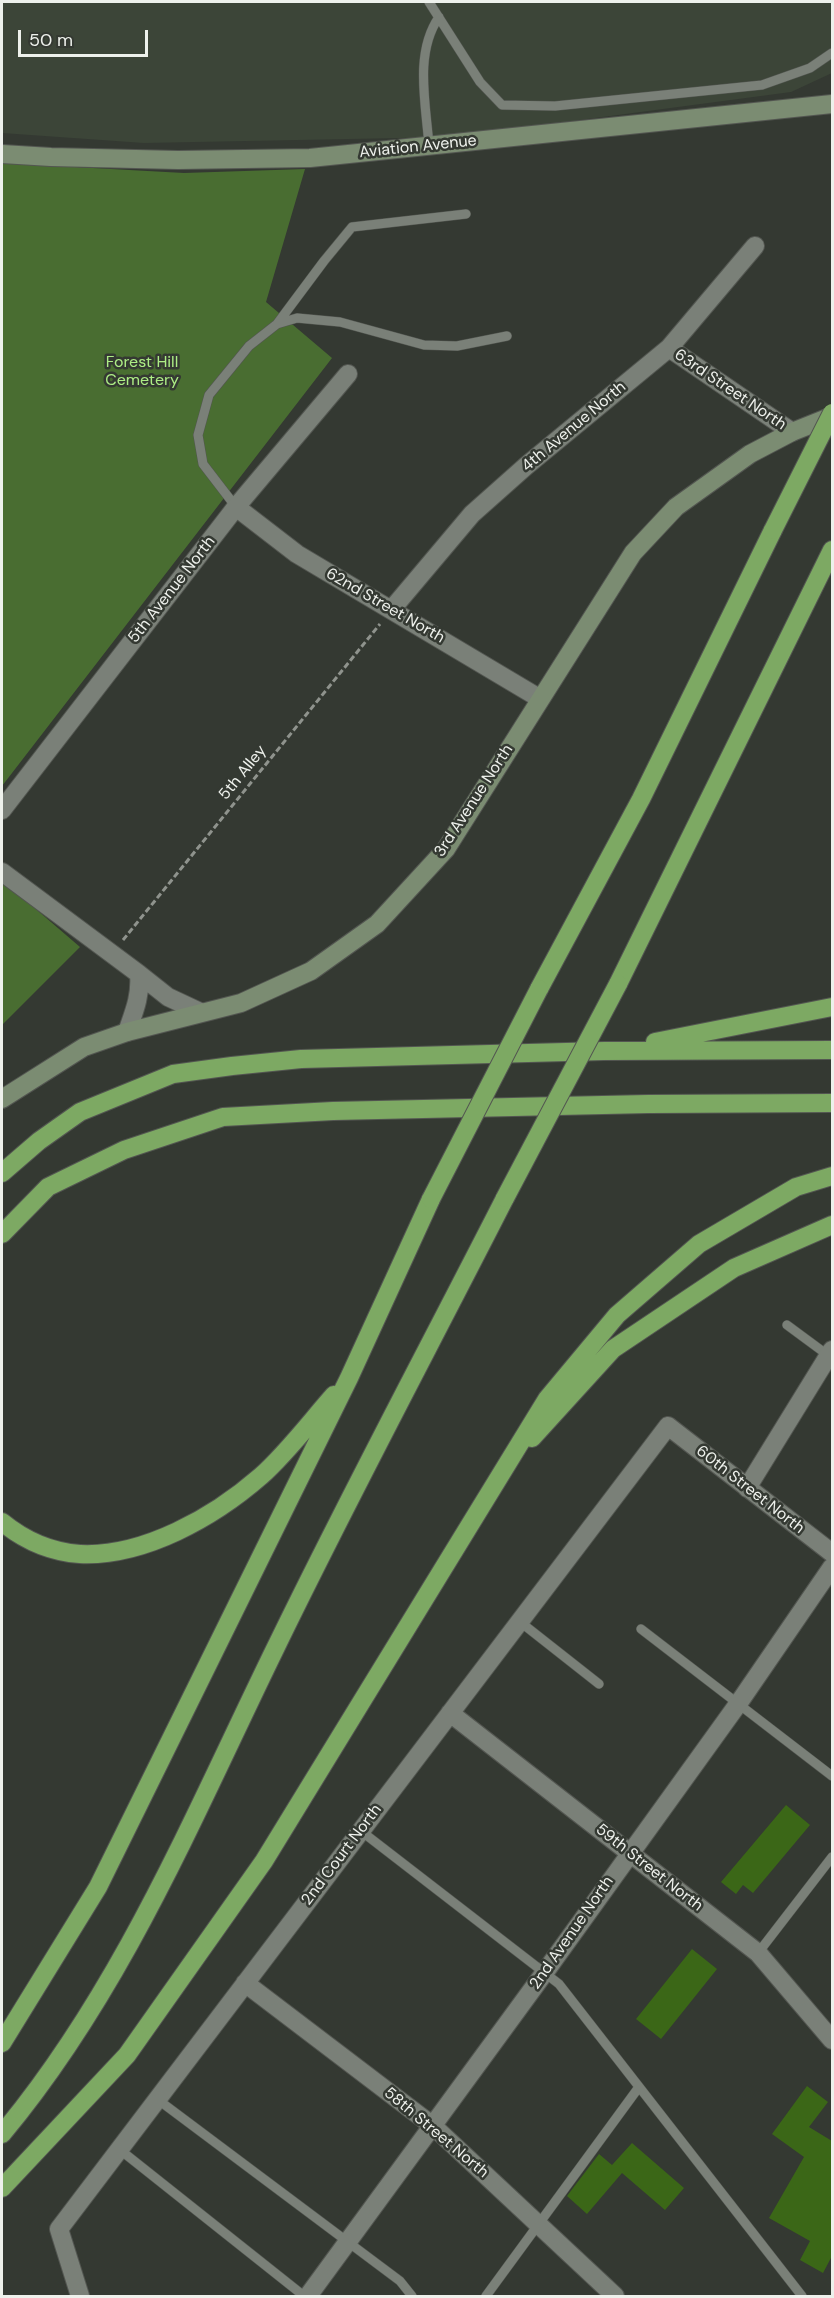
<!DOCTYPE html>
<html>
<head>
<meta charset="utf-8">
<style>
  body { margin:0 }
  #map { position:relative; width:834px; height:2298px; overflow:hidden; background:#343932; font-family:"DM Sans",sans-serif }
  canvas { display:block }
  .frame { position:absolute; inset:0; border:3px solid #eef1ec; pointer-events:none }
  .scale { position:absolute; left:18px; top:30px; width:130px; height:27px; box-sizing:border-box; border:3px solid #eef1ec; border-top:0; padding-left:8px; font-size:18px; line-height:21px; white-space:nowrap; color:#eef1ec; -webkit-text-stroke:4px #343932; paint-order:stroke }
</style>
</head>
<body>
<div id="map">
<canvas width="834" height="2298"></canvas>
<div class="frame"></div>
<div class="scale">50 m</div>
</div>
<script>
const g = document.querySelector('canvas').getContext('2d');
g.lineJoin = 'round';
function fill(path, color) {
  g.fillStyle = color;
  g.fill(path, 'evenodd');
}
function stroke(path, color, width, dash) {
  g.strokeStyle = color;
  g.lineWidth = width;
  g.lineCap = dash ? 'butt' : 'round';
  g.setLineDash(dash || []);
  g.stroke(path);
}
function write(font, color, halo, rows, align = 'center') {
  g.font = font + ' "DM Sans",sans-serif';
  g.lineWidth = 5;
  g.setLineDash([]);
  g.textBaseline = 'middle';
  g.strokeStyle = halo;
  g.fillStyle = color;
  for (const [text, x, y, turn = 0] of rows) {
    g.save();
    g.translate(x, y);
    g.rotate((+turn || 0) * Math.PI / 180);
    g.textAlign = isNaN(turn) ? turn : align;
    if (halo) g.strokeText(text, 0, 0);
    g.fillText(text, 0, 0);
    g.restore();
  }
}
const built = new Path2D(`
  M2 2H832V73L791 92 452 137 144 143 2 133Z`);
const green = new Path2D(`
  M2 163 184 173 305 169 266 302 332 358 2 786Z
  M2 880 80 947 2 1025Z`);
const building = new Path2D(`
  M786 1805 810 1825 753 1893 743 1885 736 1894 721 1882Z
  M692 1949 717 1969 661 2039 636 2019Z
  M807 2086 828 2102 809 2127 832 2141V2256L823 2273 800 2260 810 2241 769 2218 804 2157 772 2134Z
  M632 2143 684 2188 665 2210 622 2173 587 2214 567 2196 599 2154 612 2165Z`);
const path = new Path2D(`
  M123 940 380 624`);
const lane = new Path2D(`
  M429 2 480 82 502 105 555 106 762 85 810 68 832 53
  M429 146C426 104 414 53 439 17
  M277 324 324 261 352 227 466 214
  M236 507 203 464 198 435 209 395 249 346 277 324 297 318 340 322 424 345 457 346 507 336
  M787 1325 829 1356
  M519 1621 599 1684
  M641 1629 832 1776
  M361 1831 559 1984 802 2296
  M758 1953 832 1857
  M157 2099 400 2281 412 2296
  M119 2149 304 2296
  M486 2296 639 2087`);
const street = new Path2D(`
  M669 348 792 432
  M236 507 297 554 539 698
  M392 609 472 514 526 466 669 348 755 246
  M2 810 236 507 348 374
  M2 872 139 974C141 996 134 1012 127 1032
  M139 974 168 997 200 1012
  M747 1488 832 1350
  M450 1713 758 1953 832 2040
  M245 1983 433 2126 615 2296
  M80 2296 59 2229 668 1426 832 1553
  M308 2296 545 1972 738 1704 832 1567`);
const secondary = new Path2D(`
  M2 154 51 157 178 160 310 158 832 104
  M2 1099 84 1047 127 1032 241 1003 311 971 377 924 446 849 633 553 676 507 750 454 792 432 832 416`);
const highway = new Path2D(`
  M618 984 832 550
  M539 989 641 799 773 530
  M655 1042 832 1007
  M2 1173 39 1141 80 1112 173 1074 232 1066 301 1059 604 1051 832 1050
  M2 1234 48 1187 124 1150 223 1117 333 1111 648 1104 832 1103
  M532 1438 613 1349 734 1268 832 1225
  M2 1522C24 1540 51 1552 80 1554 144 1557 214 1517 261 1476 286 1454 311 1421 334 1395
  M2 2043 98 1887 349 1378 431 1199
  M2 2134C122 1990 193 1817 274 1651 348 1498 428 1349 505 1198
  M2 2188 127 2055 264 1861 547 1399 617 1315 699 1244 796 1187 832 1176`);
const highwayBridge = new Path2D(`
  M773 530 832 413
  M505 1198 618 984
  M431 1199 539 989`);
const streetNames = [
  ["Aviation Avenue",418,147,-6],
  ["63rd Street North",730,390,34],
  ["4th Avenue North",574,427,-40],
  ["5th Avenue North",172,590,-52],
  ["62nd Street North",385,606,30],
  ["5th Alley",243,773,-51],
  ["3rd Avenue North",474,801,-57],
  ["60th Street North",750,1490,38],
  ["2nd Court North",342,1855,-53],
  ["59th Street North",649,1868,38],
  ["2nd Avenue North",572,1933,-55],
  ["58th Street North",436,2133,40]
];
const parkNames = [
  ["Forest Hill",142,363],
  ["Cemetery",142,381]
];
fill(built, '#3c4538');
fill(green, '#496d31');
fill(building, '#3b6717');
stroke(lane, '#535651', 10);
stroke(street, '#535651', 20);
stroke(secondary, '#535651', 20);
stroke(highway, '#535651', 20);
stroke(path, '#8f938d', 3, [6, 3]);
stroke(lane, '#7a8078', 9);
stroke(street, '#7a8078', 18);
stroke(secondary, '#7b8c72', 18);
stroke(highway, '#7da963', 18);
stroke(highwayBridge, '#535651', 20, []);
stroke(highwayBridge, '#7da963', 18);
write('16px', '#eef1ec', '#343932', streetNames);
write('16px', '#aded85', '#343932', parkNames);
</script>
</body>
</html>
